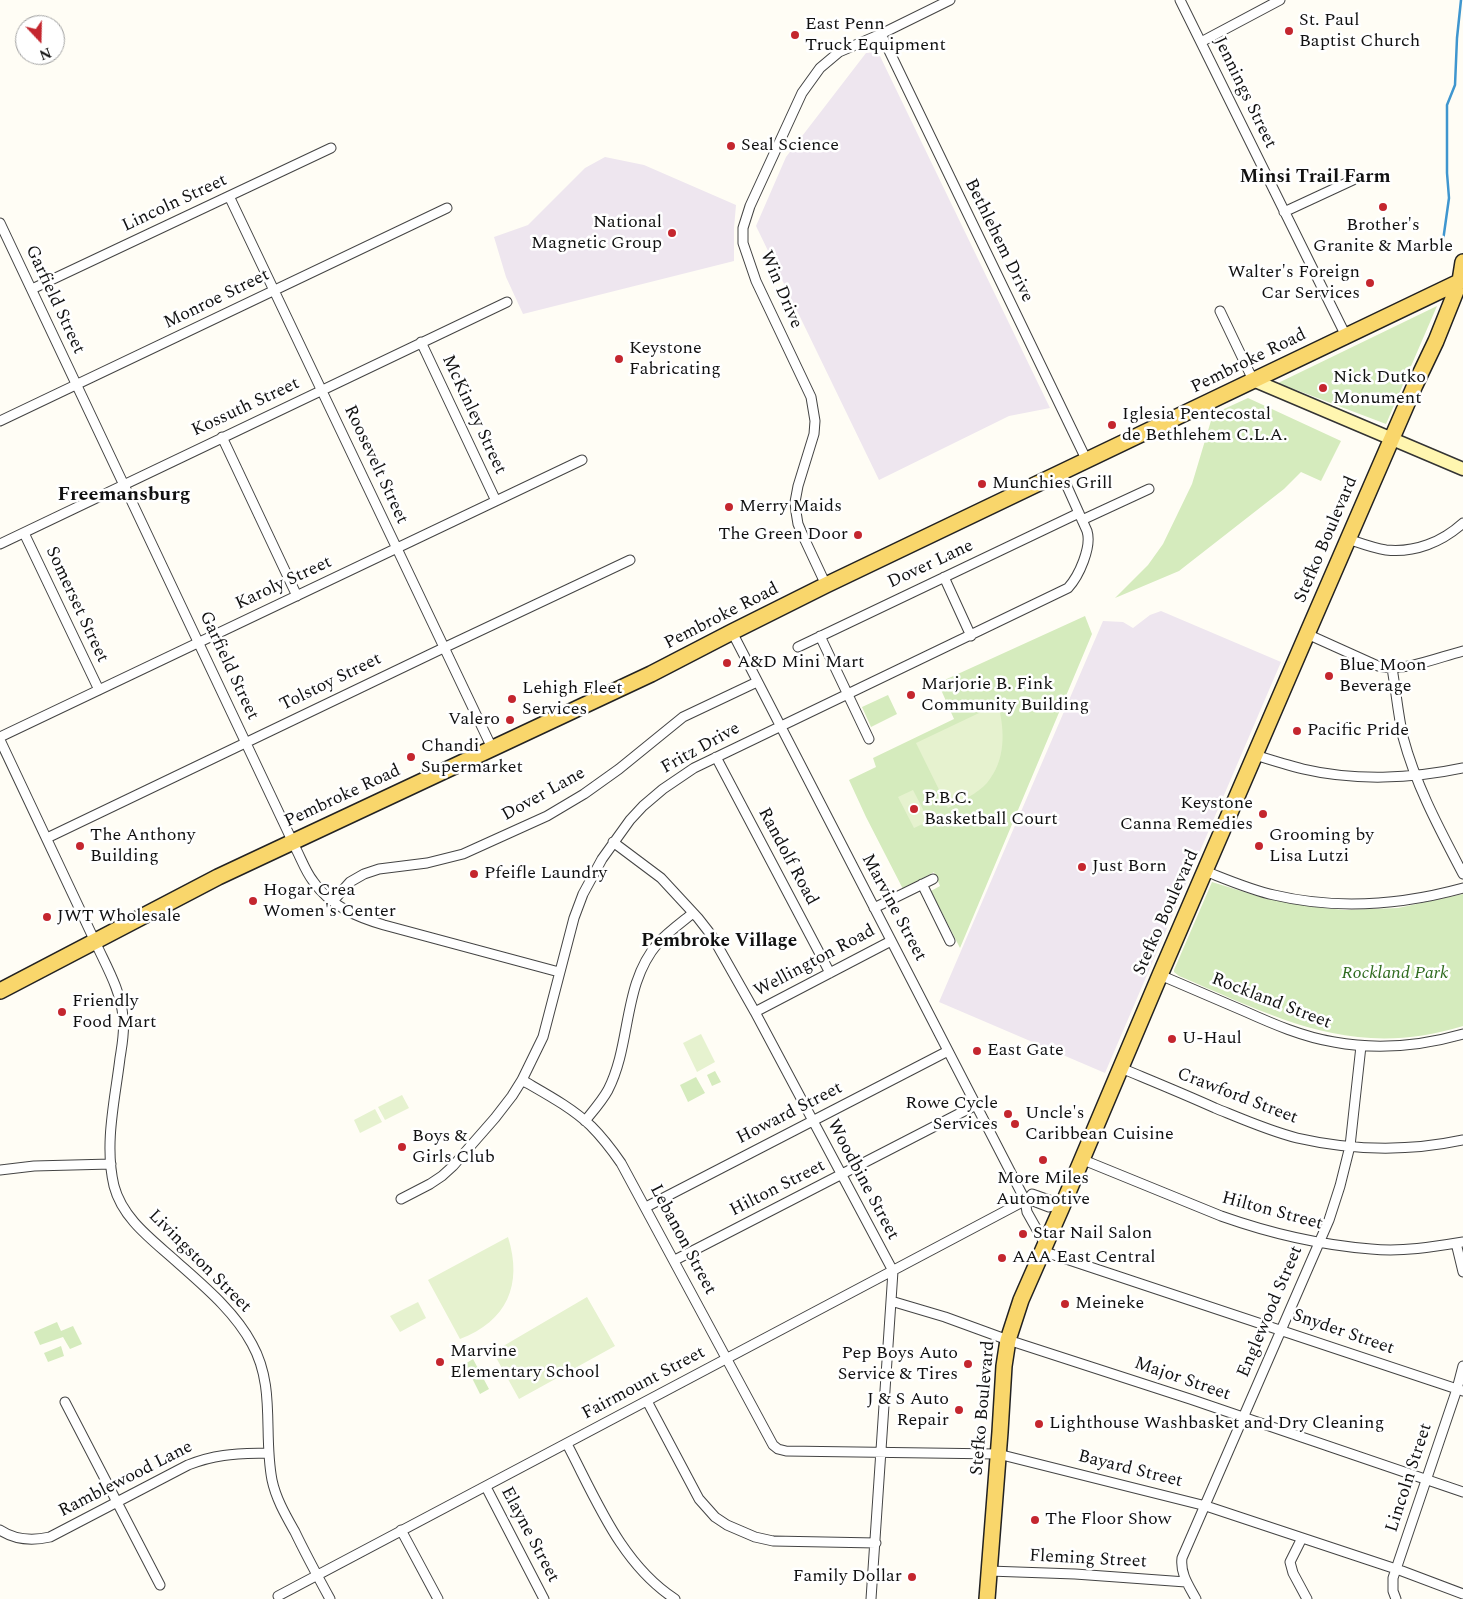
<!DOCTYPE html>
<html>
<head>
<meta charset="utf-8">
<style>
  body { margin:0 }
  #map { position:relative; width:1463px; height:1599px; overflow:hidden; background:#fffdf5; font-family:Spectral,serif }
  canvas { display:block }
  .north { position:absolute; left:15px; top:15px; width:50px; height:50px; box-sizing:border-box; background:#fff; border:1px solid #a0a0a0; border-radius:50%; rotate:159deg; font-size:14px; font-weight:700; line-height:20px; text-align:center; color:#111 }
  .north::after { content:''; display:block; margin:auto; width:18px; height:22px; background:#c4262e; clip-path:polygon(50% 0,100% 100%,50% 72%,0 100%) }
</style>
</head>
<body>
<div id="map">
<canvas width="1463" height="1599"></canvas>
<div class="north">N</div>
</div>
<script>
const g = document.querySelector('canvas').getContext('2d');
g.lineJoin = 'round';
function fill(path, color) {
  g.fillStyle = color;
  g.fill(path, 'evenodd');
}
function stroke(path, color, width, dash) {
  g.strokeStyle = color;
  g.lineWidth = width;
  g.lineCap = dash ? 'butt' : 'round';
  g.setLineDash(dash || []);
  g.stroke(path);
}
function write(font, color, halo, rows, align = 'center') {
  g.font = font + ' Spectral,serif';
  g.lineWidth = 5;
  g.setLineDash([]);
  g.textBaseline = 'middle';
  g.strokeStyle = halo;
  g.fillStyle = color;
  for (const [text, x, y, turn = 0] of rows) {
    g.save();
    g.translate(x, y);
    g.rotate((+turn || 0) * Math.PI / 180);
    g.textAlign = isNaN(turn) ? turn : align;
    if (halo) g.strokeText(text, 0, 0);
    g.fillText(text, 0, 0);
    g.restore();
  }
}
const industrial = new Path2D(`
  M878 52 1050 408 1009 416 879 480 756 226 786 157 866 53Z
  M605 157 644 165 736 205 734 228V261L523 314 506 277 494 237 528 225 585 168Z
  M1161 611 1281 662 1105 1073 939 1002 1103 621 1123 622 1133 628 1150 615Z`);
const green = new Path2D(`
  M1437 306 1386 424 1278 383Z
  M1248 398 1341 441 1321 481 1301 472 1284 489 1179 571 1115 598 1148 565 1163 544 1192 484 1213 414Z
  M1085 616 1092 634 960 948 931 891 940 886 934 872 903 889 866 817 849 780 876 767 873 758 954 719 938 683Z
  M888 695 897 714 871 727 862 707Z
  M1212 882 1267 899 1324 908 1345 910 1398 908 1463 894V1026C1353 1060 1278 1018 1179 976L1174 972V970Z
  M715 1071 721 1082 712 1086 707 1075Z
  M696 1077 705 1093 688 1102 680 1085Z
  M57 1322 61 1331 73 1326 82 1344 70 1349 63 1337 40 1345 34 1332Z
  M61 1346 64 1356 48 1362 44 1353Z
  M473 1359 489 1389 480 1394 465 1364Z`);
const pitch = new Path2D(`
  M998 704C1005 731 1006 760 987 783 977 794 961 801 948 808L916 743Z
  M913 790 929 821 914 828 898 797Z
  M701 1034 715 1062 697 1072 683 1043Z
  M402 1095 409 1108 385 1120 378 1107Z
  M375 1109 382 1122 360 1133 354 1120Z
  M508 1237C523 1285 507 1321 460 1339L428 1280Z
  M587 1297 615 1346 519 1399 493 1352Z
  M418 1302 426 1318 400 1332 390 1316Z`);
const stream = new Path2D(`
  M1442 248 1449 198 1447 173V105L1455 85 1457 38 1461 0`);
const street = new Path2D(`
  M1180 0 1346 336
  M881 34 1087 461
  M1201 42 1280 0
  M229 196 492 748
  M1284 212 1353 180
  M0 223 297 851C302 861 306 872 313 881 330 906 357 917 384 925L559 972
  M32 289 331 148
  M1220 311 1253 380
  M421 342 496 501
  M0 421 447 208
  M222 437 297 596
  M1082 520 1149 489
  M24 533 99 690
  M1348 539C1360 543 1373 548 1386 550 1415 553 1442 542 1463 523
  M0 544 507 302
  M944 577 971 636
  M826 585 804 538 798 524 796 512 795 502 798 486 814 434 815 421 811 397 756 281 743 243V228L750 206 802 93 820 68 839 52 881 34 950 0
  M732 632 1025 1200 1027 1212 1045 1244
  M1307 634 1378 666C1402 673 1439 657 1463 651
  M820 636 869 739
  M798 647 1079 513
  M1392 668C1396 691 1398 714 1403 737 1416 786 1440 830 1463 874
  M0 737 582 460
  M0 740 99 950C109 971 121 993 123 1017 125 1031 122 1045 120 1058 115 1100 104 1144 114 1186 123 1220 154 1241 178 1263 205 1287 235 1312 252 1344 276 1387 263 1434 272 1480 276 1499 286 1516 295 1532 306 1555 318 1577 330 1599
  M1255 755C1271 760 1287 765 1303 769 1354 781 1412 779 1463 768
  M716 757 830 973
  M47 838 435 652 630 560
  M613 842 661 878 698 918 712 936 755 1012 893 1271 871 1599
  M1205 871C1228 880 1251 890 1274 895 1337 910 1401 905 1463 888
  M922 884 950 941
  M333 901 350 882 364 874 379 869 427 863 463 854 547 816 584 794 619 769 683 717 757 682
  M874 908 933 879
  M1160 975C1188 987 1216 999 1244 1011 1273 1024 1303 1037 1334 1042 1377 1050 1421 1046 1463 1034
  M755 1012 891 941
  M1121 1068C1152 1081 1184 1094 1215 1108 1242 1119 1269 1131 1297 1138 1354 1151 1407 1152 1463 1140
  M522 1080C546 1094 571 1107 591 1126 602 1137 612 1150 621 1163L773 1445 778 1449 786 1451 998 1454 1206 1506 1402 1571 1463 1594
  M585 1121C593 1111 602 1101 608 1090 632 1043 622 985 658 943 668 932 682 922 693 913
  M1081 1159 1221 1216C1269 1233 1320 1245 1371 1249 1402 1252 1433 1247 1463 1242
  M0 1170 34 1166 111 1164
  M401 1199 430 1184 442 1176 453 1166 495 1118 512 1096 522 1080 543 1037 574 918 583 894 602 859 630 820 643 806 663 789 694 768 1068 588C1079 576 1092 547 1087 531L1061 473
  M1028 1199 1049 1207 1053 1206
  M646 1207 948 1051
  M1456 1243 1463 1272
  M1042 1251 1463 1391
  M675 1260 976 1105
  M891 1301 945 1317 1008 1340 1190 1399 1463 1492
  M647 1401 699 1499 715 1517 727 1525 755 1537 773 1541 876 1543
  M65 1402 160 1585
  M567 1444C596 1499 621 1564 675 1599
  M486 1487 544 1599
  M0 1530C15 1540 32 1541 50 1537L188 1465C218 1453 238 1454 269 1453
  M401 1530 438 1599
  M1302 1538 1290 1562 1293 1573 1307 1599
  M989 1571 1075 1574 1186 1582
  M278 1596 1028 1199 1032 1194 1052 1201 1053 1206 1061 1209
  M1196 1599C1189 1586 1180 1574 1182 1558L1329 1220 1340 1186 1350 1146 1361 1046
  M1396 1599 1393 1591V1578L1457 1389 1463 1366`);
const secondary = new Path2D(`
  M1253 380 1463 469`);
const primary = new Path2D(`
  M0 991 218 877 651 674 732 632 826 585 1463 280
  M987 1599 1000 1432 1004 1366 1008 1340 1021 1300 1061 1209 1160 975 1307 634 1415 385 1436 341 1460 281 1463 262`);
const markers = [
  [1289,31,5,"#c4262e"],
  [795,35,5,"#c4262e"],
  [731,146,5,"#c4262e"],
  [1383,207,5,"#c4262e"],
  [672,233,5,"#c4262e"],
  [1370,283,5,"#c4262e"],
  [619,359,5,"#c4262e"],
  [1323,388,5,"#c4262e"],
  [1112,425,5,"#c4262e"],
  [982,484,5,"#c4262e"],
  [729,507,5,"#c4262e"],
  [858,535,5,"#c4262e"],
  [727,663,5,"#c4262e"],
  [1329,676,5,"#c4262e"],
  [911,695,5,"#c4262e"],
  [512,699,5,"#c4262e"],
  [510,720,5,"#c4262e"],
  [1297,731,5,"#c4262e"],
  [411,757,5,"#c4262e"],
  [914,809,5,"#c4262e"],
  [1263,814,5,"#c4262e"],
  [80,846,5,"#c4262e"],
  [1259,846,5,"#c4262e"],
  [1082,867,5,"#c4262e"],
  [474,874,5,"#c4262e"],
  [253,901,5,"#c4262e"],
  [47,917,5,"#c4262e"],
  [62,1012,5,"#c4262e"],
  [1172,1039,5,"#c4262e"],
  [977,1051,5,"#c4262e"],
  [1008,1114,5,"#c4262e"],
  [1015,1124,5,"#c4262e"],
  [402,1147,5,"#c4262e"],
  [1043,1160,5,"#c4262e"],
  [1023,1234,5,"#c4262e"],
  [1002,1258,5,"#c4262e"],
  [1065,1304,5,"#c4262e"],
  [440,1362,5,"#c4262e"],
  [968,1364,5,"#c4262e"],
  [959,1410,5,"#c4262e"],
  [1039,1424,5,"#c4262e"],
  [1035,1520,5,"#c4262e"],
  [912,1577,5,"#c4262e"]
];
const poiNames = [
  ["St. Paul",1299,21],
  ["Baptist Church",1299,42],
  ["East Penn",805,25],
  ["Truck Equipment",805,46],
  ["Seal Science",741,146],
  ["National",662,223,"right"],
  ["Magnetic Group",662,244,"right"],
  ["Brother's",1383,226,"center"],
  ["Granite & Marble",1383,247,"center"],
  ["Walter's Foreign",1360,273,"right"],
  ["Car Services",1360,294,"right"],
  ["Keystone",629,349],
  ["Fabricating",629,370],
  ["Nick Dutko",1333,378],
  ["Monument",1333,399],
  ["Iglesia Pentecostal",1122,415],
  ["de Bethlehem C.L.A.",1122,436],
  ["Munchies Grill",992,484],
  ["Merry Maids",739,507],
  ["The Green Door",848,535,"right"],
  ["A&D Mini Mart",737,663],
  ["Blue Moon",1339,666],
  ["Beverage",1339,687],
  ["Marjorie B. Fink",921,685],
  ["Community Building",921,706],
  ["Lehigh Fleet",522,689],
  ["Services",522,710],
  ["Valero",500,720,"right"],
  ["Pacific Pride",1307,731],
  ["Chandi",421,747],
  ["Supermarket",421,768],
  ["P.B.C.",924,799],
  ["Basketball Court",924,820],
  ["Keystone",1253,804,"right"],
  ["Canna Remedies",1253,825,"right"],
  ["The Anthony",90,836],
  ["Building",90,857],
  ["Grooming by",1269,836],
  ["Lisa Lutzi",1269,857],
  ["Just Born",1092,867],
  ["Pfeifle Laundry",484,874],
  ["Hogar Crea",263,891],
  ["Women's Center",263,912],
  ["JWT Wholesale",57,917],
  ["Friendly",72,1002],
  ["Food Mart",72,1023],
  ["U-Haul",1182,1039],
  ["East Gate",987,1051],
  ["Rowe Cycle",998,1104,"right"],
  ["Services",998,1125,"right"],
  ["Uncle's",1025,1114],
  ["Caribbean Cuisine",1025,1135],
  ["Boys &",412,1137],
  ["Girls Club",412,1158],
  ["More Miles",1043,1179,"center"],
  ["Automotive",1043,1200,"center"],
  ["Star Nail Salon",1033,1234],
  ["AAA East Central",1012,1258],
  ["Meineke",1075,1304],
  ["Marvine",450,1352],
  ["Elementary School",450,1373],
  ["Pep Boys Auto",958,1354,"right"],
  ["Service & Tires",958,1375,"right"],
  ["J & S Auto",949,1400,"right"],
  ["Repair",949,1421,"right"],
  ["Lighthouse Washbasket and Dry Cleaning",1049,1424],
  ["The Floor Show",1045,1520],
  ["Family Dollar",902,1577,"right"]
];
const streetNames = [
  ["Jennings Street",1244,93,64],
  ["Lincoln Street",175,204,-25],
  ["Bethlehem Drive",998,241,64],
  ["Win Drive",780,290,67],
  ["Garfield Street",54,300,65],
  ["Monroe Street",217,300,-26],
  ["Pembroke Road",1249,362,-26],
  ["Kossuth Street",246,408,-25],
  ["McKinley Street",473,415,65],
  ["Roosevelt Street",375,465,65],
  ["Stefko Boulevard",1327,540,-67],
  ["Dover Lane",931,565,-25],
  ["Karoly Street",284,584,-25],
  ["Somerset Street",76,605,65],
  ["Pembroke Road",722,617,-27],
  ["Garfield Street",228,666,65],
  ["Tolstoy Street",331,683,-26],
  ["Fritz Drive",701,749,-29],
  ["Dover Lane",544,795,-29],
  ["Pembroke Road",343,797,-25],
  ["Randolf Road",787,857,62],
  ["Marvine Street",893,908,62],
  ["Stefko Boulevard",1167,913,-66],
  ["Wellington Road",815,962,-28],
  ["Rockland Street",1271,1002,21],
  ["Crawford Street",1237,1097,21],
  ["Howard Street",790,1114,-27],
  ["Woodbine Street",862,1180,62],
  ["Hilton Street",778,1189,-27],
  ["Hilton Street",1272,1212,15],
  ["Lebanon Street",682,1240,62],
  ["Livingston Street",199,1262,45],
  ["Englewood Street",1271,1312,-67],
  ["Snyder Street",1343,1333,19],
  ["Major Street",1182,1380,19],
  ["Fairmount Street",644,1384,-28],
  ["Stefko Boulevard",984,1408,-85],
  ["Bayard Street",1130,1470,14],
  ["Lincoln Street",1410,1478,-72],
  ["Ramblewood Lane",126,1480,-27],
  ["Elayne Street",529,1535,62],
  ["Fleming Street",1088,1560,3]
];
const parkNames = [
  ["Rockland Park",1395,974]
];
const neighbourhoodNames = [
  ["Minsi Trail Farm",1315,178],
  ["Pembroke Village",719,942]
];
const quarterNames = [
  ["Freemansburg",124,496]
];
fill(industrial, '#eee6ef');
fill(green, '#d5ebbd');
fill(pitch, '#e6f2cf');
stroke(stream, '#3f96cf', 2.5);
stroke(street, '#444', 11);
stroke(secondary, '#333', 15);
stroke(primary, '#222', 18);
stroke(street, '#fff', 9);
stroke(secondary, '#fff6b0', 12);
stroke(primary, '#f9d66b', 15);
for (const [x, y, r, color] of markers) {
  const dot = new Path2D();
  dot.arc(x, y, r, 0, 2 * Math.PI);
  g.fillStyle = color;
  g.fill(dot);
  stroke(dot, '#fff', 2);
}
write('18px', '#111', '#fff', poiNames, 'left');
write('18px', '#111', '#fff', streetNames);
write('italic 18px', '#2f6b1f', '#fff', parkNames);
write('bold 19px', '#111', '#fff', neighbourhoodNames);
write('bold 20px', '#111', '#fff', quarterNames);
</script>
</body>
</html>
